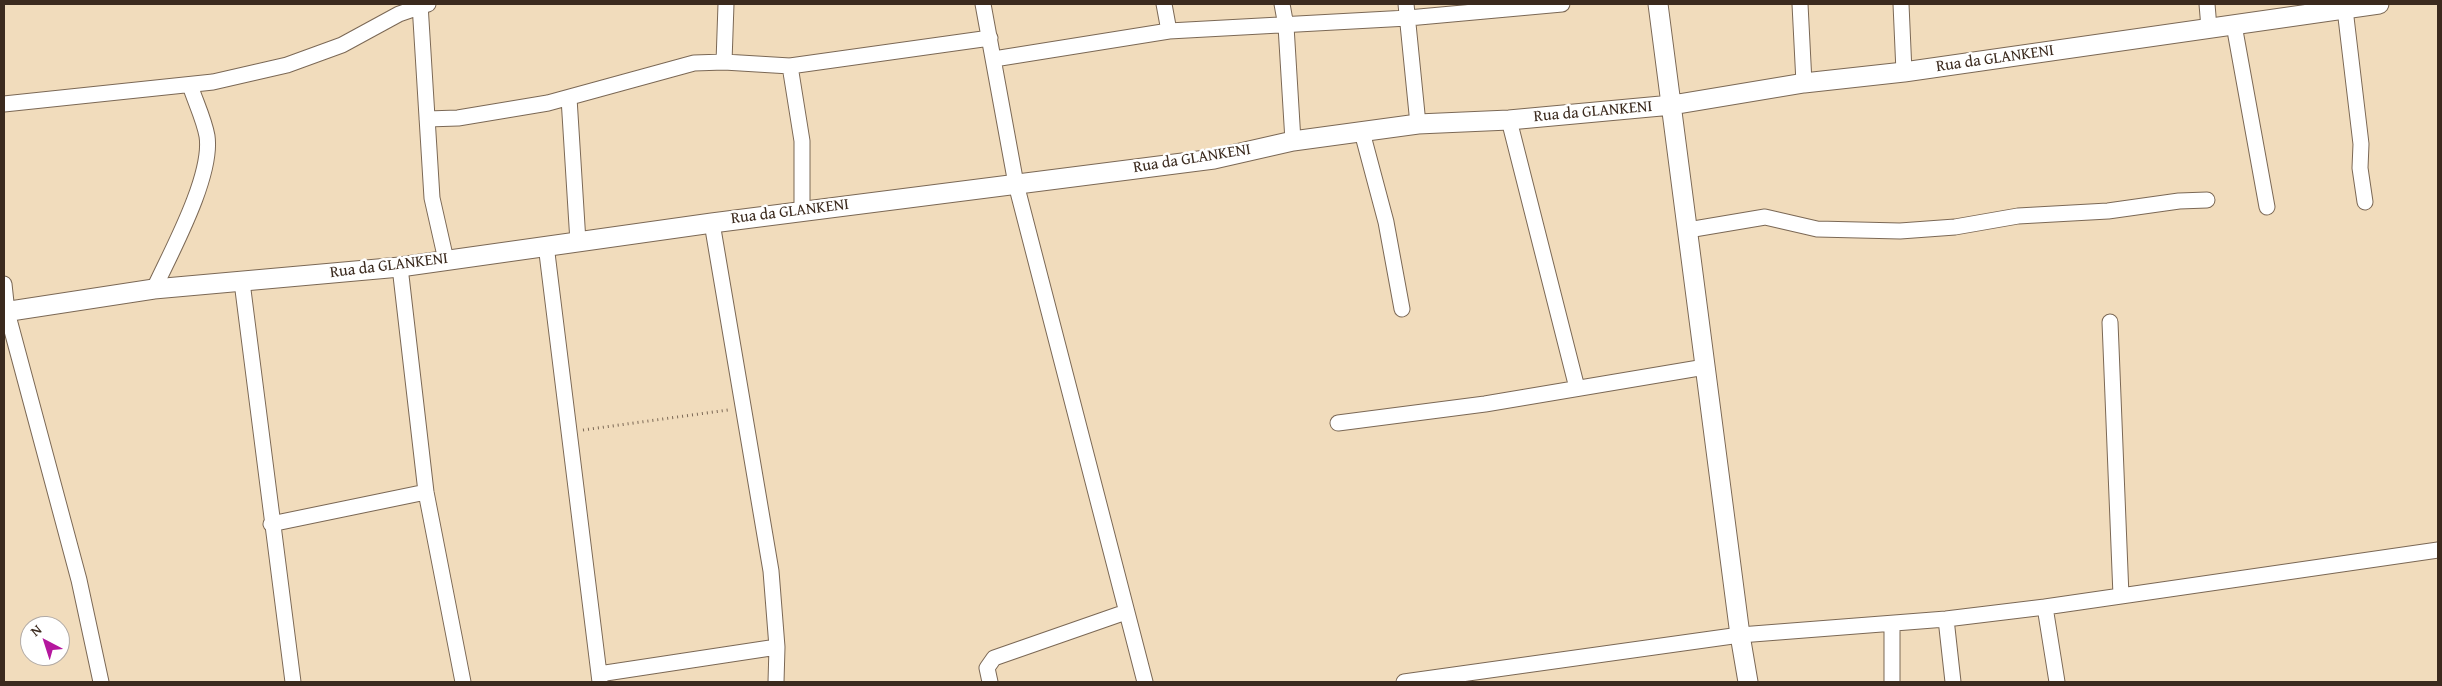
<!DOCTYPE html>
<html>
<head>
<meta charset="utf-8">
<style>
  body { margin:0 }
  #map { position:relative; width:2442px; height:686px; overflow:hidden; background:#f1dcbc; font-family:"Gentium Book Plus",serif }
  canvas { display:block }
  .frame { position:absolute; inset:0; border:5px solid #3b2a1e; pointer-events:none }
  .north { position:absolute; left:20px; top:616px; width:50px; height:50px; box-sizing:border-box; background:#fff; border:1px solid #b1aaa5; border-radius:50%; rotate:320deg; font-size:14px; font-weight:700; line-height:20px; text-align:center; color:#3b2a1e }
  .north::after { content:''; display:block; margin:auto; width:18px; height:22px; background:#b5179e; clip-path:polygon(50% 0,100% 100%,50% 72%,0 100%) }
</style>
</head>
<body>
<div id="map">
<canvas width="2442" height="686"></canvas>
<div class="frame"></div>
<div class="north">N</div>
</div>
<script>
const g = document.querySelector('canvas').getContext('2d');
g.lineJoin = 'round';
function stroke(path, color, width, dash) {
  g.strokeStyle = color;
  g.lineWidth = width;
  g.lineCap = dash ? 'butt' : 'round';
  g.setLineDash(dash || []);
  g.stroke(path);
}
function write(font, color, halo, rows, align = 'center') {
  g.font = font + ' "Gentium Book Plus",serif';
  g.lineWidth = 5;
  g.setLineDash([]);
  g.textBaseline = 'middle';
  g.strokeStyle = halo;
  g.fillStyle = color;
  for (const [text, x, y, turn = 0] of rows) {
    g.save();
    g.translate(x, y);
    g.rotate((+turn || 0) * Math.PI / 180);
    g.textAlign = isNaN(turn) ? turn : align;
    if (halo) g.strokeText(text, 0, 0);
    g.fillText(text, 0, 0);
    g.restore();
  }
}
const path = new Path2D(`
  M583 430 728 410`);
const minor = new Path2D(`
  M420 4 432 198 446 260
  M983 4 1016 184 1145 682
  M1164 4 1169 31
  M1282 4 1286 26 1293 141
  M1406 4 1418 124
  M1800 4 1804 83
  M1901 4 1904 72
  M2207 4 2209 28
  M2345 9 2361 144 2360 168 2365 202
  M2234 25 2267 207
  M994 59 1169 31 1408 18 1562 4
  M724 62 726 4
  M790 66 802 141V211
  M569 98 578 242
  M4 104 213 82 287 65 342 45 399 14 428 4
  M427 119 458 118 548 103 694 63 724 62 790 66 990 38
  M1509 120 1577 388
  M1362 132 1386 222 1402 309
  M712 223 771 571 777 647 776 682
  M1688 230 1765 217 1817 229 1900 231 1955 227 2018 216 2108 211 2179 201 2207 200
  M546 245 600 682
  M400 267 426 492 463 682
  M242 282 293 682
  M4 284 7 312 79 580 101 682
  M154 289C171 252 213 176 207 136 204 119 195 101 190 85
  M2110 322 2121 596
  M1338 423 1485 404 1705 367
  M271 524 426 492
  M2045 607 2057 682
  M1946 619 1953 682
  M1892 624V682
  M599 674 777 647
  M990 682 987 668 994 658 1126 612
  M1404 682 1740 635 1946 619 2045 607 2438 550`);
const tertiary = new Path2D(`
  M1658 4 1740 635 1748 682
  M4 312 154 289 400 267 712 223 1214 159 1293 141 1418 124 1509 120 1672 105 1804 83 1904 72 2379 4`);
const streetNames = [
  ["Rua da GLANKENI",1995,59,-8],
  ["Rua da GLANKENI",1593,112,-5],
  ["Rua da GLANKENI",1192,159,-9],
  ["Rua da GLANKENI",790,212,-7],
  ["Rua da GLANKENI",389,266,-7]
];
stroke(minor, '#7b6855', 17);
stroke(tertiary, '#7b6855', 21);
stroke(path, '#7b6855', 3, [1, 4]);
stroke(minor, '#fff', 15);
stroke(tertiary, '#fff', 19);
write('16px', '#3b2a1e', '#fff', streetNames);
</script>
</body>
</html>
